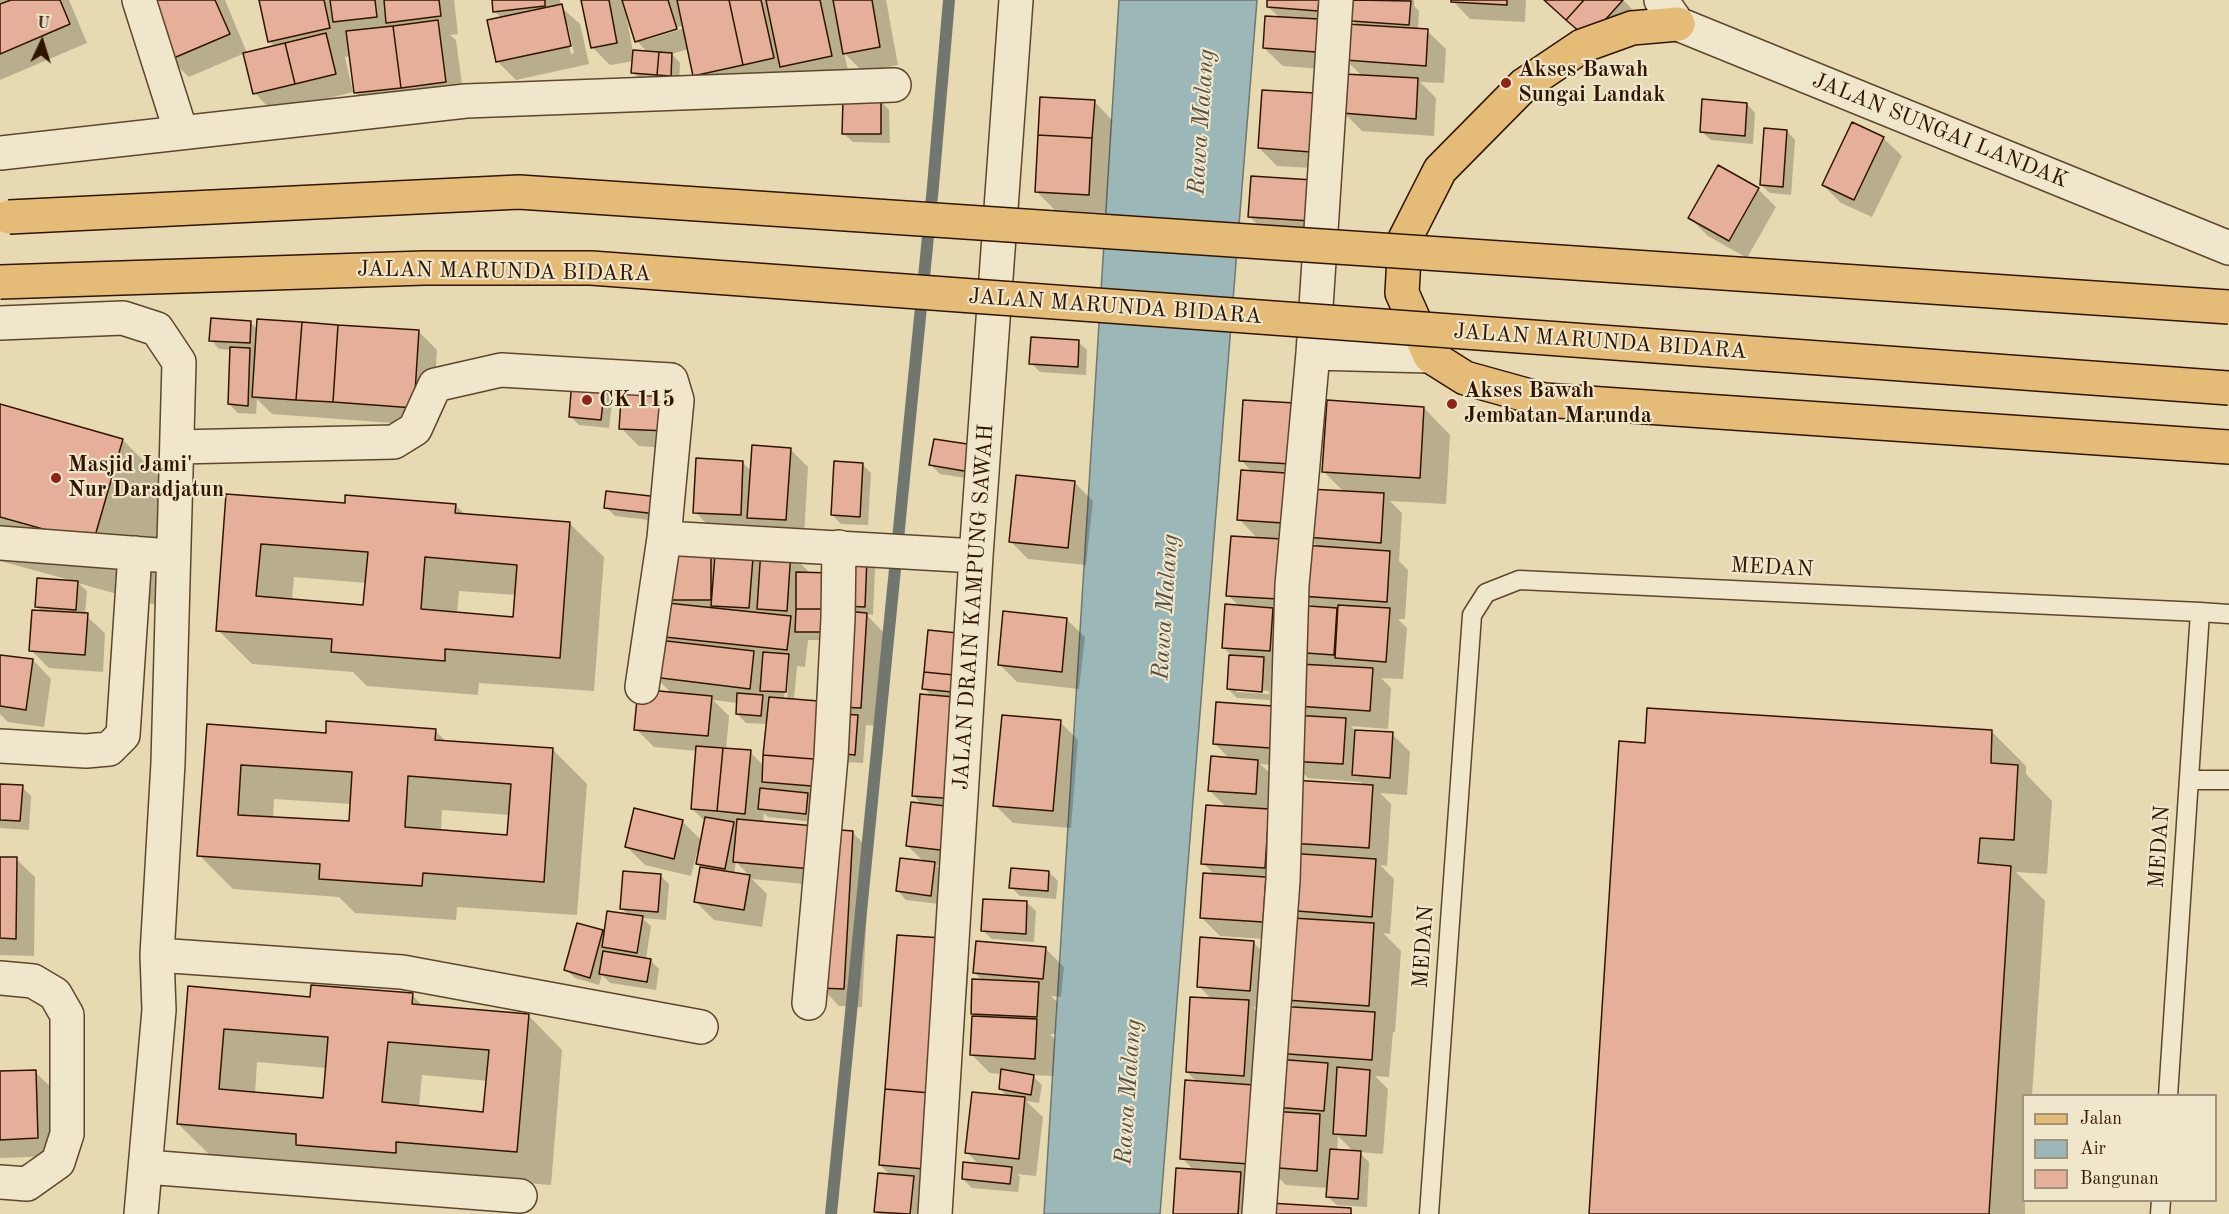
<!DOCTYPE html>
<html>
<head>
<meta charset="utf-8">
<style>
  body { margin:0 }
  #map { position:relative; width:2229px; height:1214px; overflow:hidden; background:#e7d9b1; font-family:"Old Standard TT",serif }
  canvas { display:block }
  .legend { position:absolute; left:2022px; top:1094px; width:195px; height:108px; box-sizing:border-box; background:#efe6cc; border:2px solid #a3927b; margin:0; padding:8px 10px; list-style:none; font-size:18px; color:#311501 }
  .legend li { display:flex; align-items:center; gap:12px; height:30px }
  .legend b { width:30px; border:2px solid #a3927b }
  .north { position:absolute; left:12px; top:12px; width:60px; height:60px; -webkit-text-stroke:4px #efe6cc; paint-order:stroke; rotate:4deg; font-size:16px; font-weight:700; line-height:24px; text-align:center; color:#311501 }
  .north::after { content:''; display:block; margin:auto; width:21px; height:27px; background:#311501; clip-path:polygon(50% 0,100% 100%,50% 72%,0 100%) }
</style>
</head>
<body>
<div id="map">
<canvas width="2229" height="1214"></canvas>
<ul class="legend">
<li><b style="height:8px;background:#e4bc78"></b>Jalan</li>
<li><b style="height:16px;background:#9cb7b8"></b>Air</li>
<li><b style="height:16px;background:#e6af99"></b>Bangunan</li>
</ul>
<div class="north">U</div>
</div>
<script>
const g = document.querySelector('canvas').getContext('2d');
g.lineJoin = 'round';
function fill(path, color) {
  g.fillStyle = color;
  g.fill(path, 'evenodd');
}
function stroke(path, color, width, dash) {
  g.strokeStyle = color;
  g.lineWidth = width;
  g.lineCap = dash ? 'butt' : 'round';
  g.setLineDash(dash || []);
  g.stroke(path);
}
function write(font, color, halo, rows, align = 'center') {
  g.font = font + ' "Old Standard TT",serif';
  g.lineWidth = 4.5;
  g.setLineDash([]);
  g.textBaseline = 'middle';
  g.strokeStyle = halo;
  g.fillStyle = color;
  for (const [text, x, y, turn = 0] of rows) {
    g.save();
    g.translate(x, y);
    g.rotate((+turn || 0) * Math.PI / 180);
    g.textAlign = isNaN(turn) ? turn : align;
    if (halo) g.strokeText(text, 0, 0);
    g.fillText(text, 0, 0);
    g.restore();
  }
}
const water = new Path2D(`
  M1119 0H1257L1160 1214H1044Z`);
const shadow = new Path2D(`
  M0 0H69L87 43 0 80Z
  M144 0H225L247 53 275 47 269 41 260 0H454L458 34 450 35 456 40 464 100 374 111 355 92 351 56 345 57 353 92 273 112 255 93 245 53 189 77 170 59Z
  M493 0H560L561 7 580 24 589 64 516 80 498 62 489 21 502 18 494 11ZM565 25H568L574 53 571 54Z
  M582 0H886L898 65 863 72 844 53 849 74 712 93 694 75 688 49 672 54 680 63 679 84 642 81 633 73 634 61 610 65 592 47ZM628 13 637 41 648 53 633 52 626 14ZM684 25 685 28 646 40V37Z
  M1269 0H1337L1334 70 1283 66 1264 48 1280 18 1268 7Z
  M1354 0H1414V6L1419 11 1418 30 1427 31 1446 49 1444 83 1420 82 1436 98 1434 136 1362 131 1344 113 1362 76 1346 60 1358 26 1353 21Z
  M1452 0H1526L1525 22 1470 19Z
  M1545 0H1623L1641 18 1607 56Z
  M1263 91 1329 169 1277 166 1259 148Z
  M881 101 889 110 890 143 853 142 844 134Z
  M1094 101 1112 120 1106 213 1055 210 1036 191Z
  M1747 104 1755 113 1753 144 1711 140 1702 132Z
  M1853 124 1883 138 1902 156 1872 217 1841 203 1823 185Z
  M1787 131 1795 140 1791 195 1770 193 1761 185Z
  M1252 178 1328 239 1268 235 1249 216Z
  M1758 189 1776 207 1747 258 1708 236 1690 218Z
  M250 322 258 330 419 332 437 350 432 426 272 414 257 399 256 414 238 413 229 404 232 350 219 349 211 340Z
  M1078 342 1087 350 1086 375 1040 372 1031 363Z
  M604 385 613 394 609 428 579 425 570 416Z
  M1294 405 1296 606 1314 608 1302 595 1319 548 1308 537 1344 492 1324 472 1424 408 1450 435 1446 504 1390 501 1402 513 1399 561 1408 570 1405 619H1398L1407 628 1403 679 1381 678 1391 688 1388 729 1351 726 1356 731 1392 734 1410 752 1407 795 1380 793 1391 804 1387 866 1380 865 1394 879 1390 934 1383 933 1401 951 1395 1032H1393L1389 1077 1375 1076 1388 1089 1383 1154 1359 1152 1369 1162 1367 1207 1337 1205 1328 1197 1329 1188 1286 1185 1268 1167 1257 1214H1174L1194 1171 1182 1158 1198 1083 1187 1072 1212 1000 1199 986 1253 942 1271 960 1268 1008 1253 1007 1266 1020 1274 1107 1296 1008 1287 999 1303 856 1290 843 1364 786 1361 782 1308 778 1288 759V766L1260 764 1276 779 1281 940 1220 936 1202 918 1215 875 1203 863 1227 808 1210 791 1230 759 1214 743 1309 718 1297 706 1308 666 1293 651 1288 669 1272 668 1270 700 1237 698 1228 689 1231 655 1224 648 1240 607 1228 595 1259 540 1239 519 1252 472 1241 460ZM1236 688 1269 691V694L1236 692ZM1338 1136 1354 1152 1337 1151Z
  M0 406 123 440 185 503 156 605 78 583 87 591 85 615 105 633 103 672 49 668 31 650 42 612 37 606 70 580 0 561Z
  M688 406 685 449 639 446 621 428Z
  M790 449 808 467 804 537 767 535 759 527 758 533 713 530 695 512 743 463 752 472Z
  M982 456 978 480 940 474 931 465Z
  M862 464 871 473 868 525 841 524 832 515Z
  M1075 483 1093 501 1086 565 1028 559 1010 541Z
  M228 496 346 505H455L466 515 569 523 604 557 594 691 479 683 478 695 367 686 353 672 252 664 218 630ZM294 577 367 583 365 606 292 600ZM459 591 516 595 514 619 457 614Z
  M606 507H667L665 522 615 516Z
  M670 552 790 553 808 571 840 640H808L805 667 797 666 794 700 841 706 845 605 866 559 875 568 873 615 866 614 884 633 879 726 866 725 863 763 845 762 814 822 768 817 764 813 763 823 852 832 870 850 862 1007 839 1006 821 987 826 886 752 879 767 894 762 927 714 920 696 902 701 867 698 863 700 853 697 852 691 876 645 865 627 847 682 821 702 841 706 822 692 809 697 751 654 747 636 729 672 694 655 676 659 641 676 606 669 599ZM786 665H789L787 700H784ZM713 700 738 703 737 714 746 723 768 724 764 766 750 752 726 750 729 716ZM736 862 750 876 734 874Z
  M1066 619 1085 637 1079 689 1017 682 999 664Z
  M929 631 966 700 983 718 976 817 961 816 967 869 936 865 943 872 939 904 906 900 898 891 924 862 908 846 922 805 914 796 932 697 924 688Z
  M0 656 33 660 51 679 44 727 8 722 0 714Z
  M1060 722 1078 740 1071 828 1013 823 995 805Z
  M208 726 327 734 435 731 447 742 552 749 587 784 577 915 457 907 456 920 355 913 339 897 233 889 199 855ZM274 799 351 804 350 823 273 819ZM442 810 510 815 508 837 441 831Z
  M1992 732 2026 766V774L2052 801 2047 874 2016 872 2045 901 2032 1096H2024L2025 1214H1590L1646 745Z
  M0 785 22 787 31 796 29 830 0 828Z
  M0 859H16L35 877 34 956 0 955Z
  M1049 872 1058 881 1056 899 1020 896 1011 887Z
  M660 875 669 884 666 920 642 918 651 926 646 959 650 960 659 969 656 990 610 983 602 975 599 985 575 978 566 970 603 931 605 934 629 915 621 908Z
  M1027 903 1036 911 1034 942 992 939 983 931Z
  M942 940 969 967 956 1119 919 1214H878L876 1212 891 1176 880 1165Z
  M1045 948 1064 967 1061 997 1051 996 1057 1002 1055 1034H1050L1055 1039 1053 1076 1032 1075 1042 1085 1039 1103 1026 1101 1043 1117 1036 1176 1017 1174 1020 1177 1018 1192 972 1188 963 1179 980 1166 967 1152 1008 1097 1000 1089 1002 1074 990 1073 972 1055 977 1018 973 1014 983 981 974 972Z
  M190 988 311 998 412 995 424 1007 528 1015 562 1050 551 1185 213 1158 178 1124ZM257 1062 327 1068 325 1099 255 1094ZM422 1075 488 1081 484 1114 419 1107Z
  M35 1072 54 1090 56 1156 0 1158V1073Z`);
const stream = new Path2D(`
  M831 1214 933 186 949 0`);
const building = new Path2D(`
  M11 0H60L70 24 0 54V4Z
  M143 0H215L230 34 169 60Z
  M259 0H324L330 28 268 42Z
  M330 0H375L377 17 333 22Z
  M384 0H439L441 16 386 23Z
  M492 0H545V6L493 12Z
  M581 0H609L617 43 591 48Z
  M622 0H668L677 29 635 42Z
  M677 0H729L743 65 693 76Z
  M729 0H761L774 58 743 65Z
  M766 0H820L832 56 780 67Z
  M833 0H872L880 47 843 54Z
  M1267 0H1319L1318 11 1267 7Z
  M1353 0 1411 1 1409 25 1351 21Z
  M1451 0H1507V5L1451 2Z
  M1544 0H1584L1566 20Z
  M1584 0H1623L1588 39 1566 20Z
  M562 4 571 46 496 62 487 20Z
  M1265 16 1319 19 1316 52 1263 48Z
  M438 20 446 82 401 88 393 26Z
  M1347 24 1428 29 1426 66 1345 60Z
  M393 26 401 88 354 93 346 31Z
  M326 33 336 74 295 84 285 43Z
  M285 43 295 84 253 94 243 53Z
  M633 50 659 52 657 75 631 73Z
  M659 52 672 53 671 76 657 75Z
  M1344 74 1418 78 1416 119 1342 113Z
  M1262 90 1315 93 1311 152 1258 148Z
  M1040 97 1095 100 1092 138 1038 135Z
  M1702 99 1747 103 1745 136 1700 132Z
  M843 100H881V134H842Z
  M1852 122 1884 137 1854 200 1822 185Z
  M1764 128 1787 130 1783 187 1760 185Z
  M1038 135 1092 138 1089 195 1035 192Z
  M1718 165 1759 188 1729 241 1688 218Z
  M1251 176 1313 180 1310 221 1248 217Z
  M211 318 251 321 250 343 209 341Z
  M257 319 302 322 296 400 252 397Z
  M302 322 338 325 333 402 296 400Z
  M338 325 419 330 414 408 333 402Z
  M1031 337 1079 340 1078 367 1029 364Z
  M230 347 250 348 248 406 228 404Z
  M572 380 605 384 601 420 569 417Z
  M622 384 671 387 668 431 619 429Z
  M1243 400 1295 403 1291 464 1239 461Z
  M1327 400 1424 407 1420 478 1322 472Z
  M0 404 123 439 93 543 0 517Z
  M934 439 974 445 970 472 929 465Z
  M752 445 791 448 786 520 747 518Z
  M696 458 743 461 741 515 693 513Z
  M834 461 863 463 860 517 831 515Z
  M1241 470 1286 473 1283 523 1237 520Z
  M1016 475 1075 481 1068 548 1009 542Z
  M1309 489 1384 493 1381 543 1306 537Z
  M606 491 659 497 657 514 604 508Z
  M226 494 345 503V495L456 504 455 513 570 522 560 658 445 649V661L331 652 332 639 216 631ZM261 544 368 552 363 605 256 596ZM425 557 517 565 513 617 421 609Z
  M1231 536 1282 539 1278 599 1226 596Z
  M716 542 754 545 749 608 711 606Z
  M1303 545 1390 551 1387 602 1300 596Z
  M761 549 791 551 787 611 757 609Z
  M668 550 711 551V600H668Z
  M846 557 867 558 865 607 844 606Z
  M796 572 832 573V609H796Z
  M37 578 78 581 76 610 35 607Z
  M658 602 791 616 787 650 655 636Z
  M1225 604 1273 608 1270 651 1222 648Z
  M1295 605 1337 608 1334 655 1292 652Z
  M1338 605 1390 608 1386 662 1335 658Z
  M796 609H832L831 632H795Z
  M32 610 88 613 85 655 29 651Z
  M845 611 867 613 861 708 839 707Z
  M1003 611 1067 618 1062 672 998 665Z
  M928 630 968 634 964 676 924 672Z
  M658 640 754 651 750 689 653 677Z
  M763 652 789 654 786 692 760 691Z
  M0 655 33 659 26 710 0 706Z
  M1229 655 1264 657 1262 692 1227 689Z
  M1299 664 1373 668 1370 711 1296 706Z
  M924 672 964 676 962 693 922 689Z
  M638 689 712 696 708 736 634 730Z
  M737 693 763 695 761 716 736 714Z
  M920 694 966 698 959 799 912 796Z
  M769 697 831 702 826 760 763 755Z
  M1216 702 1273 706 1270 748 1213 744Z
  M1647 708 1992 730 1991 763 2018 765 2014 840 1980 838 1978 863 2011 866 1989 1214H1589L1619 741 1645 743Z
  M839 714 858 715 855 755 836 753Z
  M1002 715 1061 720 1053 811 993 806Z
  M1291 715 1346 718 1343 764 1288 761Z
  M326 721 436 729 435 740 553 748 544 882 423 873 422 886 319 879 320 864 197 856 207 724 326 733ZM241 765 352 772 349 821 238 815ZM408 776 511 784 507 835 405 827Z
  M1355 730 1393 732 1390 778 1352 775Z
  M696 746 723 748 717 811 691 809Z
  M723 748 751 750 745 814 717 811Z
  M763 755 826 760 824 787 762 782Z
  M1211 756 1258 760 1256 794 1208 791Z
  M1292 780 1373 785 1369 848 1289 843Z
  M0 784 23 785 20 821 0 820Z
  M760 788 808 793 806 814 758 809Z
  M911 802 954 807 949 851 906 846Z
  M1206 805 1269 809 1265 868 1201 864Z
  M634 808 683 820 674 859 625 847Z
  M705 817 734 822 725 869 696 864Z
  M737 819 815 826 812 869 733 862Z
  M828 829 853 831 844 989 819 988Z
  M1288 853 1376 859 1372 917 1285 910Z
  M0 857H17L16 939 0 938Z
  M900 858 935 862 931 896 896 891Z
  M700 867 750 875 744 910 694 902Z
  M1011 868 1049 871 1048 891 1009 888Z
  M623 871 661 874 658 912 620 909Z
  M1203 873 1266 877 1263 922 1200 918Z
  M983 899 1027 901 1026 934 981 931Z
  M607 911 643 916 637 953 602 947Z
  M1292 918 1374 923 1369 1006 1286 1000Z
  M577 923 603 930 590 978 564 970Z
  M897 935 943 938 930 1093 885 1089Z
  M1200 937 1254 941 1250 991 1197 987Z
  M976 941 1046 947 1043 979 973 973Z
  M603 951 651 959 647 982 599 974Z
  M972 979 1039 982 1037 1017 971 1014Z
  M311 985 413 993 412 1004 529 1014 517 1152 396 1142V1153L296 1145V1134L177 1124 188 986 310 997ZM224 1029 328 1037 323 1098 219 1089ZM388 1042 489 1050 483 1112 382 1102Z
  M1190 997 1249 1000 1244 1076 1186 1072Z
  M1277 1006 1375 1012 1372 1060 1274 1053Z
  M972 1016 1037 1019 1035 1059 970 1055Z
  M1276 1059 1328 1063 1324 1111 1273 1107Z
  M1337 1067 1370 1070 1366 1136 1333 1134Z
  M1001 1069 1034 1075 1031 1095 999 1089Z
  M36 1070 38 1138 0 1140V1071Z
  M1185 1080 1254 1085 1249 1164 1180 1159Z
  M885 1089 930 1093 924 1169 879 1165Z
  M972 1092 1025 1097 1019 1159 965 1153Z
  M1269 1111 1320 1114 1317 1171 1266 1167Z
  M1330 1149 1361 1151 1358 1199 1326 1197Z
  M963 1162 1012 1167 1010 1184 962 1179Z
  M1176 1168 1241 1172 1238 1214H1173Z
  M878 1173 914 1176 910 1214 874 1212Z
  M1270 1203 1351 1208V1214H1269Z`);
const service = new Path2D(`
  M2200 612 2229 614
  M2189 780H2229
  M1429 1214 1472 615 1486 593 1519 580 2200 612 2168 1096
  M2160 1214 2161 1200`);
const minor = new Path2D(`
  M139 0 181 132
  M0 153 466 101 894 85
  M0 323 123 318 157 329 179 362 168 763 157 955 159 1010 141 1214
  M1313 353 1430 356
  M178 447 394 442 415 429 435 385 501 370 671 380 677 400 664 538 976 556
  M0 543 157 555
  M642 687 664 538
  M0 746 86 751 109 749 123 735 135 553
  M157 955 402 972 701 1027
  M0 978 33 981 55 994 67 1015V1134L58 1162 27 1184 0 1182
  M809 1003 831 757 838 618 839 547
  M146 1167 520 1196
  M935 1214 976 556 1016 0
  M1259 1214 1283 880 1292 585 1313 353 1336 0`);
const tertiary = new Path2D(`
  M1661 0 1678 24 2229 248`);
const primary = new Path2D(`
  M1678 24 1632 28 1582 46 1524 85 1440 170 1405 239 1402 293 1430 356 1465 378 1544 400 2229 447`);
const primaryBridge = new Path2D(`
  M9 217 519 192 2229 307
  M0 282 424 268H591L2229 388`);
const markers = [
  [1506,83,6,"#8f2418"],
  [587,400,6,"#8f2418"],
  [1452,404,6,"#8f2418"],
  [56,478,6,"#8f2418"]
];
const poiNames = [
  ["Akses Bawah",1518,70],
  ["Sungai Landak",1518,95],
  ["Akses Bawah",1464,391],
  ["Jembatan Marunda",1464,416],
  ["CK 115",599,400],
  ["Masjid Jami'",68,465],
  ["Nur Daradjatun",68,490]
];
const streetNames = [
  ["JALAN SUNGAI LANDAK",1940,131,22],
  ["JALAN MARUNDA BIDARA",504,272,1],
  ["JALAN MARUNDA BIDARA",1115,307,4],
  ["JALAN MARUNDA BIDARA",1600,342,4],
  ["MEDAN",1772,568,3],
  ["JALAN DRAIN KAMPUNG SAWAH",974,607,-86],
  ["MEDAN",2160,847,-86],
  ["MEDAN",1424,947,-86]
];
const waterNames = [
  ["Rawa Malang",1202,122,-86],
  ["Rawa Malang",1166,607,-86],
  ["Rawa Malang",1129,1092,-86]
];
fill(water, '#9cb7b8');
stroke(water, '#71766f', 1.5);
fill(shadow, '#0003');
stroke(stream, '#71766f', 12);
fill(building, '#e6af99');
stroke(building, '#311501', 1.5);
stroke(service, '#5e462d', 21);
stroke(minor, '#5e462d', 36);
stroke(tertiary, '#5e462d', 36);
stroke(primary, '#311501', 36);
stroke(service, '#efe6cc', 18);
stroke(minor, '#efe6cc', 33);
stroke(tertiary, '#efe6cc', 33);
stroke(primary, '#e4bc78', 33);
stroke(primaryBridge, '#311501', 36, []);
stroke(primaryBridge, '#e4bc78', 33);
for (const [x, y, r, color] of markers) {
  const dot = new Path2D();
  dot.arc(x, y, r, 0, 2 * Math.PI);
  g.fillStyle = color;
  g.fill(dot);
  stroke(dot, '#efe6cc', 2);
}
write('bold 22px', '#311501', '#efe6cc', poiNames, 'left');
write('22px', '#311501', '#efe6cc', streetNames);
write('italic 24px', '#564e41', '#efe6cc', waterNames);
</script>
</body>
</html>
